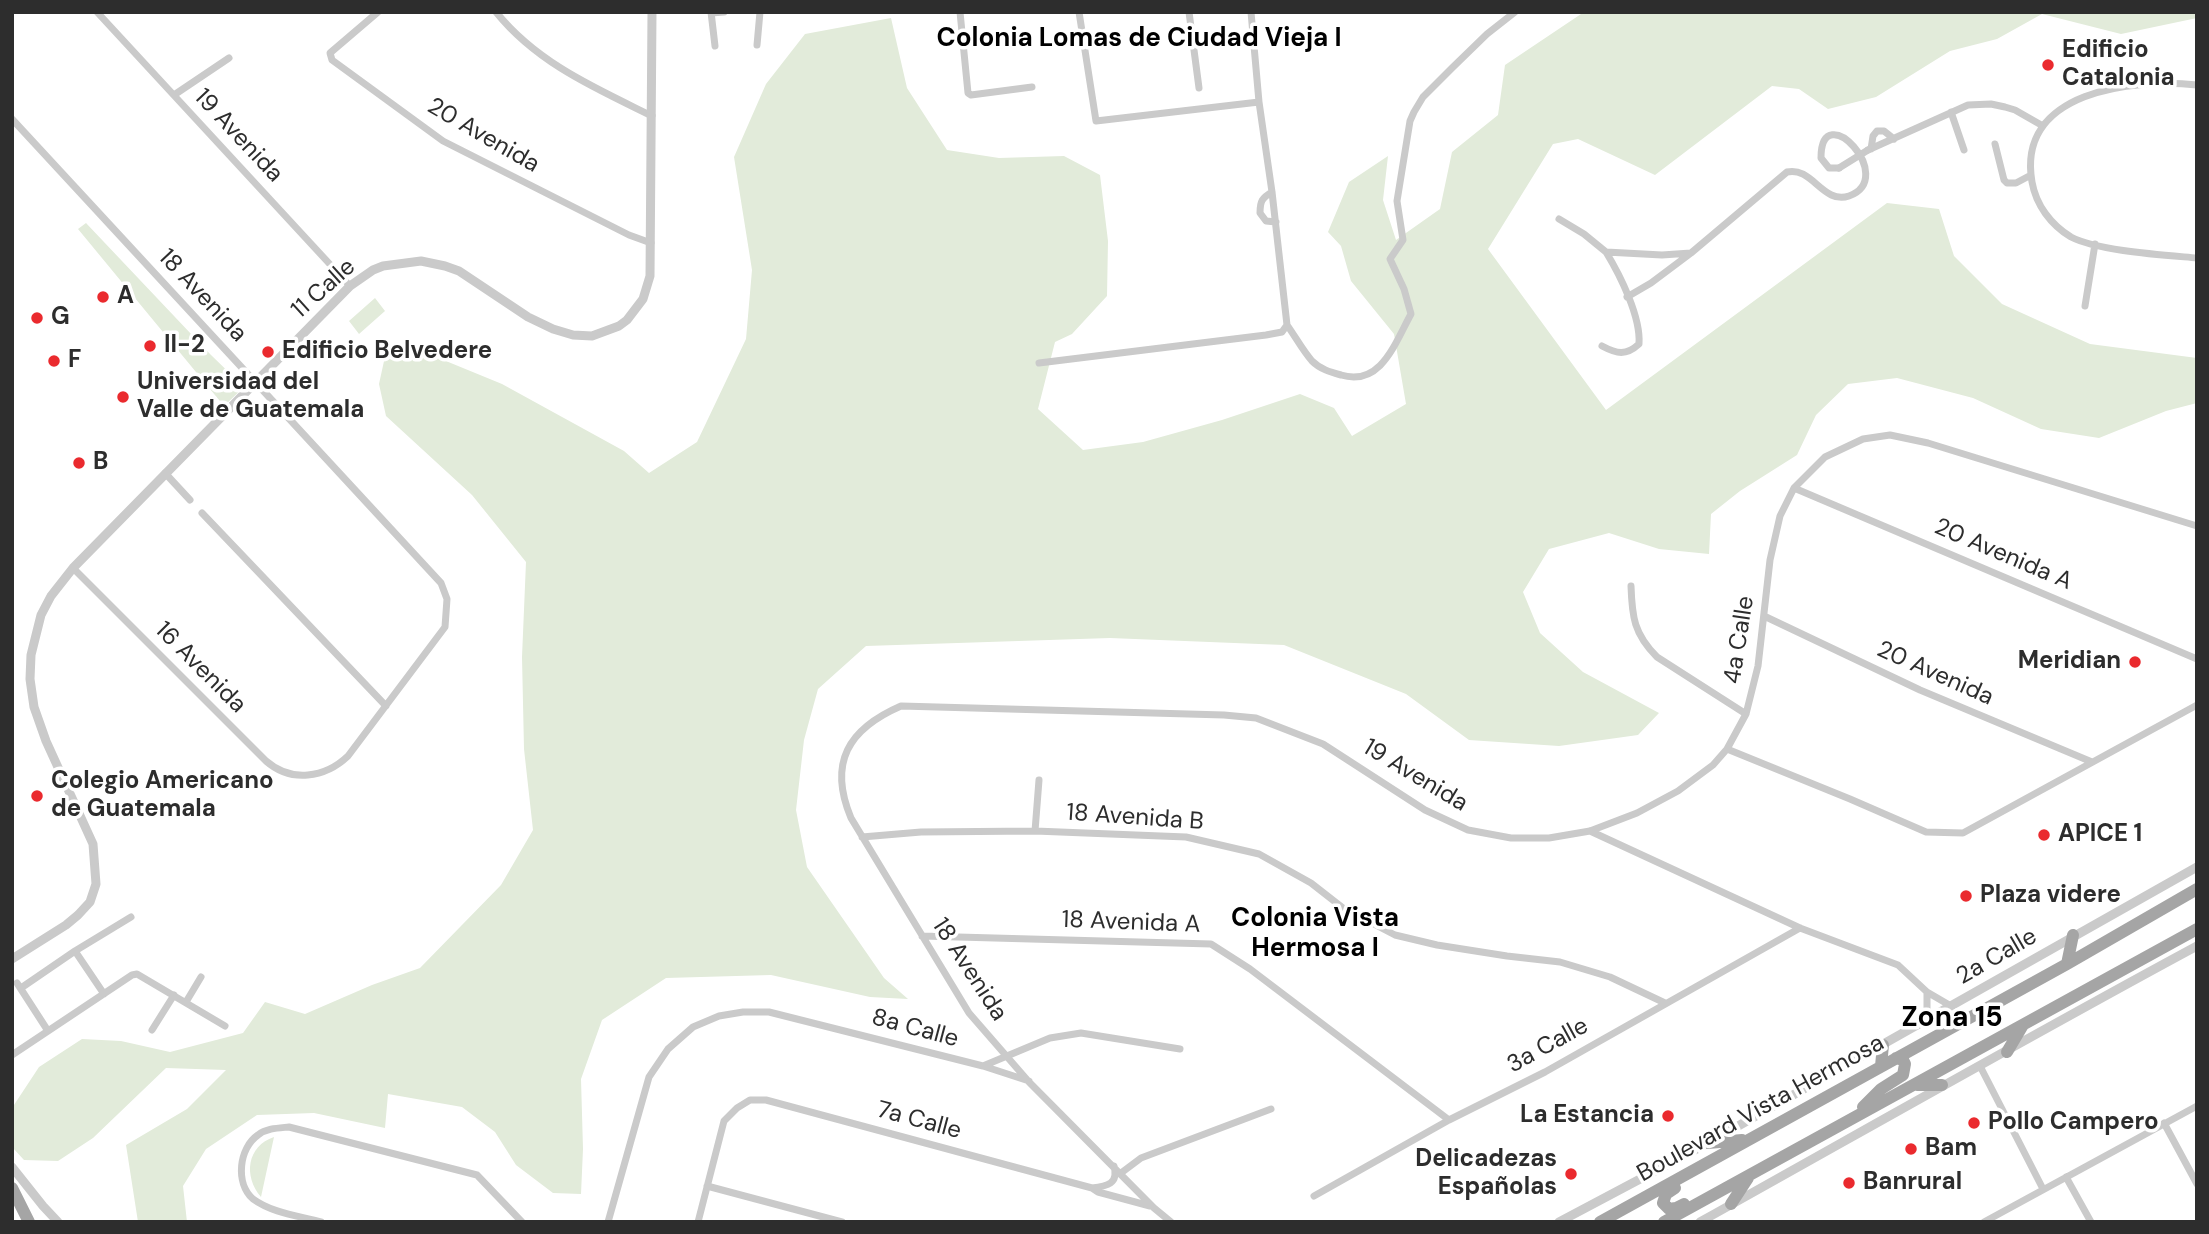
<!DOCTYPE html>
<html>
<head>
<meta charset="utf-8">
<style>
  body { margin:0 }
  #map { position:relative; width:2209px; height:1234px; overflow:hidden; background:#fff; font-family:"DM Sans",sans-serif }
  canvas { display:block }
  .frame { position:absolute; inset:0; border:14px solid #2d2d2d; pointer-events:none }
</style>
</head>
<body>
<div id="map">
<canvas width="2209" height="1234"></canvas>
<div class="frame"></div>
</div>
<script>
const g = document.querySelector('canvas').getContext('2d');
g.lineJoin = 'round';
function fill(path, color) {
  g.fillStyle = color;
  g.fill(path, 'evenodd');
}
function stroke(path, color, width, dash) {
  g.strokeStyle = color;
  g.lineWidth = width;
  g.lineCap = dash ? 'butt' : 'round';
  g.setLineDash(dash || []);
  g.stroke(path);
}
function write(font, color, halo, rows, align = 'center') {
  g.font = font + ' "DM Sans",sans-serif';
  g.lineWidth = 7;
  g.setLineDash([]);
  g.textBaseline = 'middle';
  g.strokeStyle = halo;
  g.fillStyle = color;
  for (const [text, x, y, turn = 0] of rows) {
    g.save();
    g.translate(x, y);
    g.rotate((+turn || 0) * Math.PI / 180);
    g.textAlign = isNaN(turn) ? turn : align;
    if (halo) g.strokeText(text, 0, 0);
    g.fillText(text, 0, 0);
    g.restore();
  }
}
const green = new Path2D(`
  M1584 12H2197V18L2121 34 2042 14 1997 39 1950 51 1876 97 1828 109 1799 89 1772 86 1655 175 1578 139 1553 144 1488 249 1606 410 1887 203 1939 209 1954 256 2002 304 2090 344 2197 358V403L2166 411 2099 438 2041 429 1973 398 1897 378 1848 384 1816 415 1797 455 1740 491 1711 514 1709 554 1659 549 1609 533 1549 549 1523 592 1540 633 1583 672 1659 713 1638 735 1559 746 1469 740 1406 694 1284 645 1110 638 866 646 818 689 804 740 796 810 807 867 884 978 908 999 870 997 771 975 666 978 602 1020 581 1079 583 1149 581 1194 553 1193 516 1165 495 1132 462 1107 388 1094 385 1128 314 1113 257 1115 206 1149 183 1186 187 1222H138L126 1145 187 1109 226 1070 166 1068 93 1138 58 1161 24 1160 12 1147V1108L39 1067 82 1039 121 1041 170 1052 243 1033 265 1002 305 1014 372 985 420 968 501 885 533 830 524 749 522 657 526 562 472 495 386 416 379 384 386 352 402 343 502 384 624 451 649 473 697 442 746 339 752 270 734 157 766 84 805 34 891 18 907 88 947 150 999 158 1064 156 1100 175 1108 241 1107 296 1072 334 1055 342 1038 409 1083 450 1143 442 1222 420 1300 394 1334 408 1352 436 1406 404 1394 334 1351 281 1341 246 1328 232 1349 182 1388 156 1383 200 1396 240 1440 209 1452 152 1498 115 1505 65Z
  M86 223 210 354 244 387 224 406 78 229Z
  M375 298 385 311 359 334 349 321Z
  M274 1137 261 1197C243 1176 247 1146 274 1137Z`);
const minor = new Path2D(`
  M97 12 350 286
  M378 12 330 53 332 60 443 141 629 235 651 243
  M496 12C537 63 595 88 652 116
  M711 12 715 46
  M960 12 968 93 971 95 1032 87
  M1079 12 1096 121 1259 102
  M1189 12 1199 88
  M1251 12 1259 102 1272 192 1287 325
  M711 13 724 12
  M757 45 760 12
  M2197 85C2133 78 2016 91 2032 182 2036 205 2051 225 2071 237 2098 251 2164 255 2197 258
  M174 95 229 58
  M1951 112 1964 150
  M12 119 441 583 447 599 445 627 348 756C325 778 291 783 266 761L73 568
  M1995 144 2004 180 2007 183H2016L2031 175
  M1871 149 1873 136 1877 131H1884L1894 139
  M1868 150 1968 105 1991 104 2005 107 2015 110 2043 126
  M1272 192C1262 198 1260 201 1260 213L1266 221 1276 222
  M1559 219 1584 234 1606 252 1662 255 1691 253 1787 172C1812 166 1823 205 1849 196 1899 178 1821 95 1821 158L1829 168H1839
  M1627 297 1651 283 1691 253
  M2085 306 2095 244
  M1287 325C1295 336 1303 351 1312 361 1320 369 1330 372 1341 375 1381 387 1395 343 1411 314L1404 289 1390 259 1403 240 1397 201 1410 121 1414 112 1423 97 1452 68 1487 34 1515 12
  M1602 346C1617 354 1626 356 1639 344 1641 317 1620 275 1606 252
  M1039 363 1266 335 1282 332 1287 325
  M165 473 190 500
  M1794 488 2197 659
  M202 513 386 706
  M1631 586C1632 617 1634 634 1657 657L1746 714
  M1764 616 1920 690 2092 762
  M1727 749 1850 799 1926 832 1963 833 2197 705
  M1035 831 1039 780
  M1590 831 1800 928 1898 965 1927 992 1951 1006
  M862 837 921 832 1035 831 1186 837 1259 854 1311 883 1343 908 1395 935 1437 945 1507 956 1560 962 1610 977 1665 1003
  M922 936 1211 944 1250 969 1449 1120
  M17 983 48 1031
  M21 988 75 951
  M104 994 75 951 131 917
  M186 1002 201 977
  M1927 1020V992
  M152 1030 174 995
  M12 1055 132 975 137 974 225 1026
  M983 1066 1029 1081
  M1980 1066 2043 1189
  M2164 1123 2197 1184
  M1121 1173 1141 1158 1271 1109
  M2066 1177 2091 1222
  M707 1186 842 1222
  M1092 1188C1107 1186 1119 1184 1114 1166
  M1314 1196 1449 1120 1545 1072 1800 928
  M321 1222C299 1216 272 1213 253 1199 235 1183 239 1148 258 1135 267 1128 279 1128 289 1127L477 1175 522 1222
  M608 1222 649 1077 668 1049 693 1027 719 1016 743 1012H769L983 1066 1050 1038 1081 1033 1180 1049
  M698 1222 724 1121 737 1108 750 1100H766L1092 1188 1098 1192 1150 1206
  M1171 1222 1154 1208 1029 1082 969 1013 851 818C828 763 848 729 901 706L1224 715 1256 718 1323 744 1425 810 1468 830 1511 838H1549L1590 831 1637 813 1678 791 1713 765 1727 749 1746 714 1758 666 1770 560 1780 516 1794 488 1825 457 1863 439 1890 435 1928 443 2197 526
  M1984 1222 2197 1106`);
const tertiary = new Path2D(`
  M12 959 66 925 78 915 90 902 96 884 93 844 46 741 34 707 30 679 31 655 41 615 51 596 73 568 350 286 373 270 383 266 421 261 445 266 459 271 528 317 553 329 573 335 592 336 619 326 627 320 643 299 650 276 652 12
  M12 1167 43 1206 58 1222
  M1559 1222 1708 1143 2197 867
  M1700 1222C1865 1130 2030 1036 2197 946`);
const primary = new Path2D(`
  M2067 964 2073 935
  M2007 1052 2023 1025
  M1881 1066 1883 1045
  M1917 1085H1942
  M1863 1107 1881 1089 1903 1075 1905 1064 1903 1060 1896 1058
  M1708 1143 1742 1140
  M12 1188 29 1222
  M1675 1188 1666 1194 1663 1203 1669 1209 1676 1208 1684 1204
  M1731 1204 1748 1178
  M1600 1222 2067 964 2197 889
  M1664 1222 2197 929`);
const minorBridge = new Path2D(`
  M1839 168 1868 150`);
const markers = [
  [2048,65,7,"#ea2a2e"],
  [103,297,7,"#ea2a2e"],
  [37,318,7,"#ea2a2e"],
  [150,346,7,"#ea2a2e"],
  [268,352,7,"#ea2a2e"],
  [54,361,7,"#ea2a2e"],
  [123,397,7,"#ea2a2e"],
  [79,463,7,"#ea2a2e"],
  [2135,662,7,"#ea2a2e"],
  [37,796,7,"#ea2a2e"],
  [2044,835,7,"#ea2a2e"],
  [1966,896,7,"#ea2a2e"],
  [1668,1116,7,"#ea2a2e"],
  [1974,1123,7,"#ea2a2e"],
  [1911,1149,7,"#ea2a2e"],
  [1571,1174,7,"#ea2a2e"],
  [1849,1183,7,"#ea2a2e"]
];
const poiNames = [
  ["Edificio",2062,51],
  ["Catalonia",2062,79],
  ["A",117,297],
  ["G",51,318],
  ["II-2",164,346],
  ["Edificio Belvedere",282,352],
  ["F",68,361],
  ["Universidad del",137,383],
  ["Valle de Guatemala",137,411],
  ["B",93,463],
  ["Meridian",2121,662,"right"],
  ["Colegio Americano",51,782],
  ["de Guatemala",51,810],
  ["APICE 1",2058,835],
  ["Plaza videre",1980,896],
  ["La Estancia",1654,1116,"right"],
  ["Pollo Campero",1988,1123],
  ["Bam",1925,1149],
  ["Delicadezas",1557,1160,"right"],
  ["Españolas",1557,1188,"right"],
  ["Banrural",1863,1183]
];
const streetNames = [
  ["19 Avenida",238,136,47],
  ["20 Avenida",483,136,30],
  ["11 Calle",324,289,-42],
  ["18 Avenida",202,296,47],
  ["20 Avenida A",2003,555,23],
  ["4a Calle",1740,640,-81],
  ["16 Avenida",200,668,45],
  ["20 Avenida",1935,674,24],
  ["19 Avenida",1415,776,31],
  ["18 Avenida B",1135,818,4],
  ["18 Avenida A",1131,923,2],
  ["2a Calle",1997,957,-30],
  ["18 Avenida",969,970,57],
  ["8a Calle",915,1029,15],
  ["3a Calle",1548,1046,-29],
  ["Boulevard Vista Hermosa",1761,1109,-29],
  ["7a Calle",919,1121,15]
];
const neighbourhoodNames = [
  ["Colonia Lomas de Ciudad Vieja I",1139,39],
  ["Colonia Vista",1315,919],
  ["Hermosa I",1315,949]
];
const quarterNames = [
  ["Zona 15",1952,1019]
];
fill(green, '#e2ebda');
stroke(minor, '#cacaca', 7);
stroke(tertiary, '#cacaca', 9);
stroke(primary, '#a5a5a5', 12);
stroke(minorBridge, '#cacaca', 7);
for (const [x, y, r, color] of markers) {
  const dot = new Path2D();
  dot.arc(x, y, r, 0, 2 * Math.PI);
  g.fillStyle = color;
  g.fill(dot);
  stroke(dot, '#fff', 2.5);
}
write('bold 24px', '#2d2d2d', '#fff', poiNames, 'left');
write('24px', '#2d2d2d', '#fff', streetNames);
write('bold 26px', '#000', '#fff', neighbourhoodNames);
write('bold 28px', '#000', '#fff', quarterNames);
</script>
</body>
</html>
